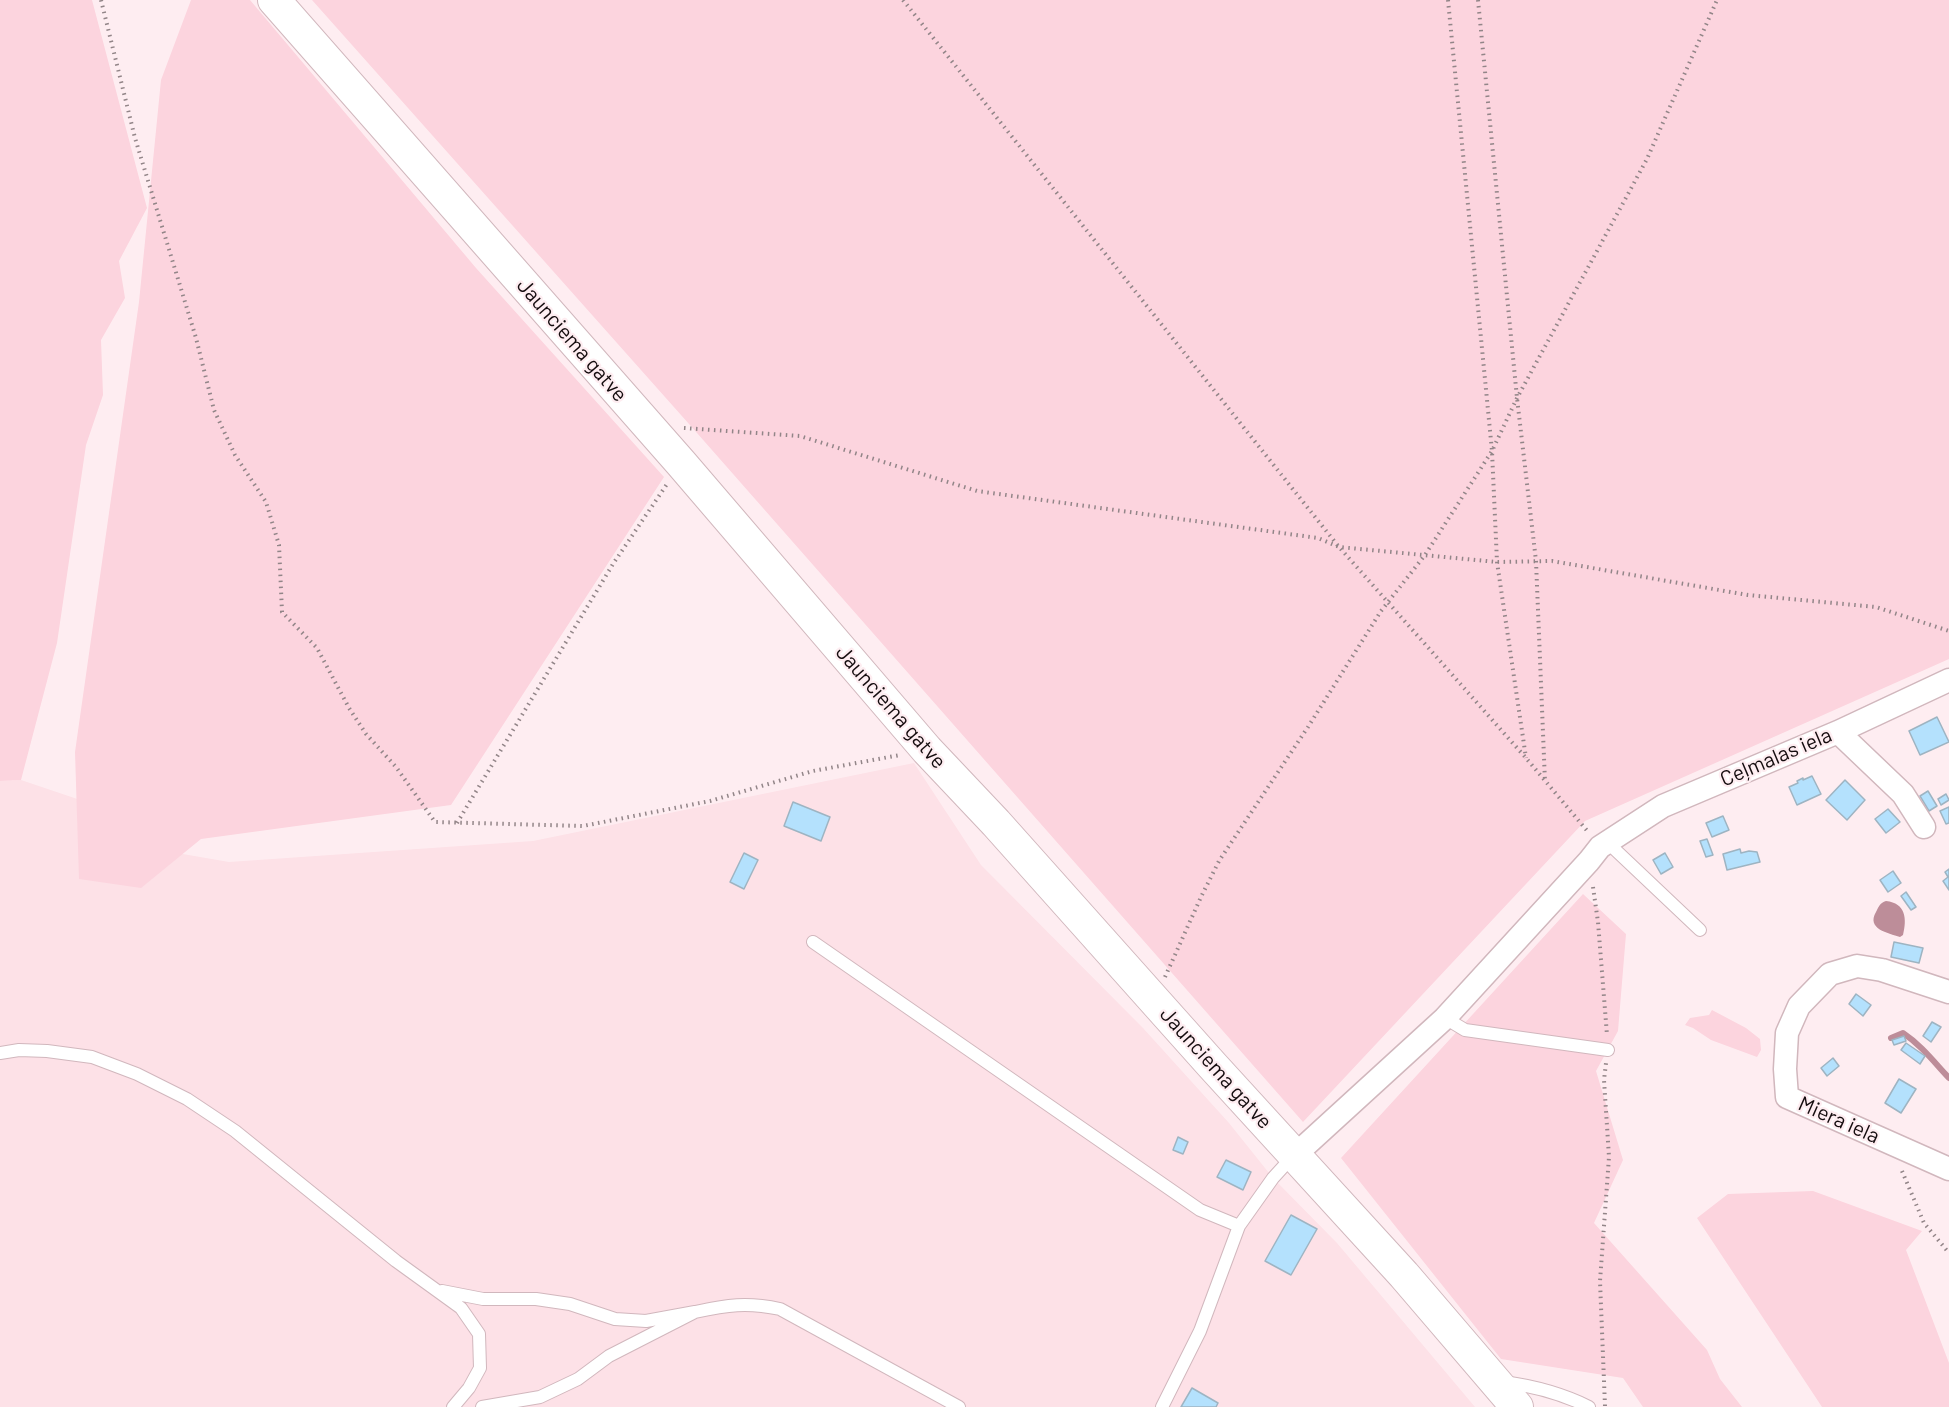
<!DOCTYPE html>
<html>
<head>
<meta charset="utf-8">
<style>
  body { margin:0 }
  canvas { display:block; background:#feedf1 }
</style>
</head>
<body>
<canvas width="1949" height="1407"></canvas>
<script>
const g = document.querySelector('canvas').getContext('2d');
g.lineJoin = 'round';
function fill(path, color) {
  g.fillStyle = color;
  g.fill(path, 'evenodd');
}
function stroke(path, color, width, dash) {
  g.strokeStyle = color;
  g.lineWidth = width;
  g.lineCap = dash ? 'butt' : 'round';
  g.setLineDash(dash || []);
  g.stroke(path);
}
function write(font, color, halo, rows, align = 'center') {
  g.font = font + ' Barlow,sans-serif';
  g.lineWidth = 4.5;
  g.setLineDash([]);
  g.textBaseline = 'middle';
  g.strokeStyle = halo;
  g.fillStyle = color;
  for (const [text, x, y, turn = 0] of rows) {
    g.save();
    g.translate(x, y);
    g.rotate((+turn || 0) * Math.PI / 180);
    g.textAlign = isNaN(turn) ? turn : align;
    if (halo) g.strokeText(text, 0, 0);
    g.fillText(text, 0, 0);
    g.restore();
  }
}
const built = new Path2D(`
  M914 763 981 865 1143 1028 1229 1123 1273 1178 1337 1243 1475 1407H0V781L21 780 184 835 177 853 229 862 533 841Z`);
const green = new Path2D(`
  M0 0H92L147 208 119 261 125 298 101 340 103 395 86 445 57 643 21 780 0 781Z
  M191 0H250L476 268 664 477 451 805 201 839 141 888 79 879 75 752 139 302 161 80Z
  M312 0H1949V659L1585 821 1303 1122 697 433Z
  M1583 894 1626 934 1618 1031 1596 1071 1623 1160 1594 1223 1707 1350 1720 1379 1742 1407H1643L1623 1378 1501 1359 1341 1158Z
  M1712 1010 1746 1028 1760 1039 1761 1050 1757 1057 1711 1040 1693 1028 1685 1025 1690 1018 1709 1015Z
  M1813 1191 1922 1231 1906 1250 1949 1363V1407H1822L1697 1218 1728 1194Z`);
const water = new Path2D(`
  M1886 901C1906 903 1907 919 1903 935L1900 937C1888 933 1866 929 1876 912 1879 906 1880 903 1886 901Z`);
const stream = new Path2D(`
  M1891 1038 1903 1033C1921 1045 1934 1062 1949 1078`);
const building = new Path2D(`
  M1937 717 1949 742 1920 755 1909 731Z
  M1812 776 1821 794 1797 805 1789 787 1798 783 1797 781 1803 778V780Z
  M1845 780 1865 800 1847 820 1826 800Z
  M1928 791 1937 806 1929 811 1920 796Z
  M1946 794 1949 800 1941 805 1938 799Z
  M793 802 830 817 821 841 784 826Z
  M1949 807V823L1946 824 1940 811Z
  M1888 809 1900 822 1886 833 1875 819Z
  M1723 816 1729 830 1712 837 1706 823Z
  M1707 839 1713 855 1706 857 1700 841Z
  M1740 849 1741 853 1749 851 1757 852 1760 862 1727 870 1723 854Z
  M744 853 758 860 744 889 730 882Z
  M1665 853 1673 867 1661 874 1653 860Z
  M1949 869V890L1943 881 1948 877 1945 872Z
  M1893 871 1901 883 1888 892 1880 880Z
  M1906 892 1916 907 1911 910 1901 896Z
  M1894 942 1923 948 1919 963 1891 957Z
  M1856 994 1871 1005 1863 1016 1849 1004Z
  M1932 1022 1941 1027 1931 1042 1923 1036Z
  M1904 1036 1906 1041 1894 1045 1892 1040Z
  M1906 1043 1925 1056 1920 1064 1901 1050Z
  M1833 1058 1839 1066 1827 1076 1821 1068Z
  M1899 1079 1916 1089 1901 1113 1885 1103Z
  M1178 1137 1188 1142 1183 1154 1173 1150Z
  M1226 1160 1251 1172 1243 1190 1217 1177Z
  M1291 1215 1317 1229 1291 1275 1265 1261Z
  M1192 1388 1218 1403 1216 1407H1181Z`);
const path = new Path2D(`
  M101 0 135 138 196 338 214 410 235 455 266 502 279 545 282 612 317 648 349 708 366 734 396 767 435 822 583 826 710 801 813 771 900 755
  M903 0 1339 547 1526 758 1589 833
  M1448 0 1492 451 1497 562 1526 758
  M1478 0 1517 398 1536 561 1545 782
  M684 428 800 436 977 491 1318 538 1339 547 1497 562 1552 561 1748 595 1876 607 1949 631
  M457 823 613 564 667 484
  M1593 887 1598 922 1607 1035
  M1165 977 1201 897 1219 861 1308 727 1381 611 1425 555 1492 451 1517 398 1647 159 1717 0
  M1902 1171 1924 1223 1949 1253
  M1605 1406 1600 1281 1609 1157 1604 1080 1606 1063`);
const service = new Path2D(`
  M1607 842 1700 930
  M813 942 1200 1210 1239 1226
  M1445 1018 1465 1030 1608 1050
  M0 1053 19 1050 47 1051 92 1057 137 1074 187 1099 235 1131 396 1261 461 1308 479 1334 480 1368 469 1388 453 1407
  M442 1291 483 1299H536L570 1304 615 1319 646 1321 695 1312 609 1356 578 1379 540 1397 482 1407
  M695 1312C727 1305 747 1302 780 1309L959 1407
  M1504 1382C1533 1386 1563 1394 1589 1407
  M1162 1407 1200 1331 1239 1226 1273 1178 1294 1155`);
const minor = new Path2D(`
  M1838 732 1903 794 1924 827
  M1949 992 1882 970 1857 966 1830 974 1799 1006 1787 1033 1785 1069 1787 1097 1949 1169
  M1295 1155 1445 1018 1589 861 1600 847 1663 806 1838 732 1949 680`);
const secondary = new Path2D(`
  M274 0 681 463 927 750 996 823 1212 1065 1404 1275 1517 1407`);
const streetNames = [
  ["Jaunciema gatve",572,340,49],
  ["Jaunciema gatve",891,707,49],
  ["Ceļmalas iela",1776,757,-23],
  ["Jaunciema gatve",1216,1068,48],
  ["Miera iela",1839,1120,24]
];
fill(built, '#fde1e7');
fill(green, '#fcd4de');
fill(water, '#bd8d99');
stroke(stream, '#bd8d99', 6);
fill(building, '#b4e1fd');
stroke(building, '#9eb4c2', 1.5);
stroke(service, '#d1b7bd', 14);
stroke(minor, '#d1b7bd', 25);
stroke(secondary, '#d1b7bd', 34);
stroke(path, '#928588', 4, [1.5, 4.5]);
stroke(service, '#fff', 12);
stroke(minor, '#fff', 22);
stroke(secondary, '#fff', 32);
write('21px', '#140c0e', '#feedf1', streetNames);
</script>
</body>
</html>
